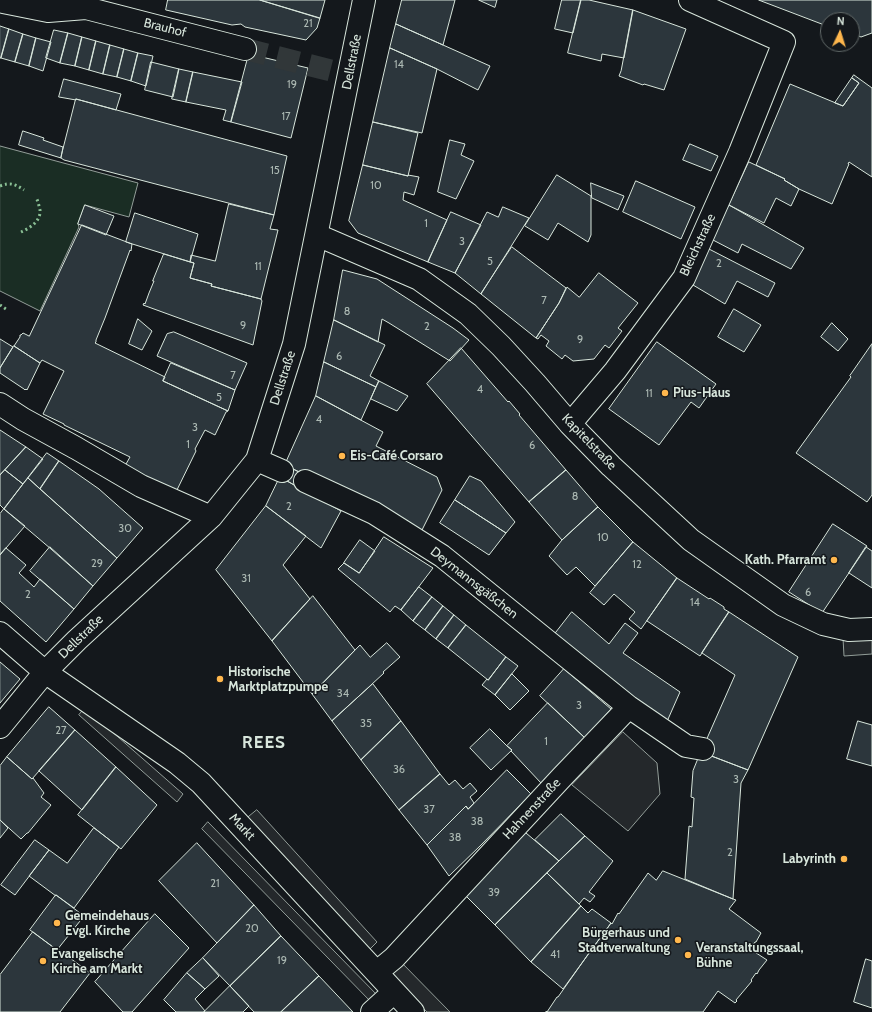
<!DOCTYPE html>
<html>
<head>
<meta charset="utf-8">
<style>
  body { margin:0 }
  #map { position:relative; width:872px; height:1012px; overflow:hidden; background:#14181c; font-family:Cabin,sans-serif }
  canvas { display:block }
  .north { position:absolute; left:820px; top:12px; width:40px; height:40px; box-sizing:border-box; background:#14181c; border:1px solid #626a69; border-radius:50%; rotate:4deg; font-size:11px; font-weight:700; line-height:16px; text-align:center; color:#d8e6dc }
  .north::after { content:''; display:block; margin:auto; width:14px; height:18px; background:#ffb74d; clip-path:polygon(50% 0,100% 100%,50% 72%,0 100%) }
</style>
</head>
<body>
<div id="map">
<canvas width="872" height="1012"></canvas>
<div class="north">N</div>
</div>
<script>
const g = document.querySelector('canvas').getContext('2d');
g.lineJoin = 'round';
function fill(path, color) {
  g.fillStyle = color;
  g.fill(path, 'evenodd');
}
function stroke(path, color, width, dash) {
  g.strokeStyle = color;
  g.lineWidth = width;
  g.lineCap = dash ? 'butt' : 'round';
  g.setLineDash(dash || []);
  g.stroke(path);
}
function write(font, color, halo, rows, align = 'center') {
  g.font = font + ' Cabin,sans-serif';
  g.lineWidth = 3;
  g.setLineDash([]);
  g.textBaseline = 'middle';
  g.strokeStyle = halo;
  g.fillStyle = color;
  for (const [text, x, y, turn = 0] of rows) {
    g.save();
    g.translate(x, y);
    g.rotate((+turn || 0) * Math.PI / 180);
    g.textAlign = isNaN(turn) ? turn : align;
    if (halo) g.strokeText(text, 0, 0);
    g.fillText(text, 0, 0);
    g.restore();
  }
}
const green = new Path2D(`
  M0 146 138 183 129 217 85 205 78 224 79 227 40 311 0 291Z`);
const parking = new Path2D(`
  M872 636V654L844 656 843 638Z
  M85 708 183 794 177 802 79 715Z
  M623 732 657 763 660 794 628 831 572 785Z
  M257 810 377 942 367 952 246 819Z
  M208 822 379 997 372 1003 202 829Z
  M399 960 450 1012H427L388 972Z`);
const building = new Path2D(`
  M168 0H260L320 18 317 28 306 40 245 27 241 24 232 25 166 10Z
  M260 0H325L320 18Z
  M402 0H455L443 45 396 24Z
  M479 0H497L495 7Z
  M562 0H581L573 33 555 29Z
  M581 0H589L633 10 624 58 602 54 601 61 568 53Z
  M759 0H872V33L861 37 852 33V20H828V26Z
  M633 10 686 29 664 90 644 84 643 85 619 76 621 71Z
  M396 24 490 66 478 90 437 69 390 48Z
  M0 26 9 29 1 58H0Z
  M9 29 23 34 15 62 1 58Z
  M54 30 68 33 60 63 46 58Z
  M68 33 82 37 75 66 60 63Z
  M23 34 36 38 29 66 15 62Z
  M82 37 96 41 89 70 75 66Z
  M36 38 51 42 43 71 29 66Z
  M96 41 110 45 103 74 89 70Z
  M110 45 124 49 117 77 103 74Z
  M390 48 437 69 422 133 373 122Z
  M124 49 138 53 131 81 117 77Z
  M138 53 153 56 146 86 131 81Z
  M249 54 308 68 291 138 231 122Z
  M151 62 179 69 173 97 145 90Z
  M179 69 193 72 186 102 172 99Z
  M193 72 242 82 231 122 223 120 226 110 186 102Z
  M854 75 872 88V177L849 162 848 164H849L832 204 799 189 784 180 785 179 756 165 790 84 843 106 859 83 852 78Z
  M852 78 859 83 843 106 835 103Z
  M64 79 121 94 116 110 76 99V100L59 97Z
  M76 99 287 156 274 215 64 160 61 158Z
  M373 122 418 133 408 176 363 165Z
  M23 131 44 138 43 140 63 147 61 158 19 145Z
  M450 140 465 144 461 155 474 161 456 199 438 192Z
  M690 144 718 156 711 171 683 160Z
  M749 162 785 179 784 180 799 189 791 206 776 198 764 223 729 205Z
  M363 165 408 176V175L419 177 414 195 404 192 403 200 447 220 428 262 358 233 349 221Z
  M557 175 591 196V235L588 242 558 223 548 240 525 226Z
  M636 181 695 207 681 239 623 212Z
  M591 183 624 196 618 210 592 198Z
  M229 204 274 215 270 229 278 230 261 299 211 286 212 284 190 278 194 263 190 262 191 255 215 261Z
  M85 205 114 216 106 235 78 224Z
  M729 205 804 248 791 269 742 244 738 253 713 240Z
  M503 207 529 218 481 294 455 273 487 212 498 217Z
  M451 212 481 225 455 273 428 262Z
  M135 213 198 234 190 262 126 242Z
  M82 225 132 244 131 251 130 250 105 318 96 340V342L95 343 165 377 163 381 228 411 226 412 215 435 205 430 195 449 196 451 174 496 122 471 130 457 64 425V424L43 414 64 371 42 360 40 363 14 346 20 337V335H21L23 333 29 336Z
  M512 247 566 288 559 303 536 338 481 294Z
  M709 249 775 283 768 297 737 281 725 304 693 285Z
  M164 254 194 263 190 278 212 284 211 286 261 299 262 301 253 345 143 305 144 303 145 304 149 293 154 281H153Z
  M343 270 377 279 453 328 469 340 450 361 389 323 382 319 378 342 334 320Z
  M599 273 638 303 618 328 622 331 609 348 605 345 594 359 573 361 565 355 562 359 546 346 549 341 541 335 538 339 536 338 559 303 567 287 579 297Z
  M734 309 761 325 744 352 718 337Z
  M138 319 152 331 142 350 129 344Z
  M334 320 385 345 370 376 379 381 376 387 324 362Z
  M832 323 848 339 838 351 821 337Z
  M174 332 247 363 235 390 157 356 167 334Z
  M0 339 13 347 0 368Z
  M657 342 716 384 699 408 691 402 659 445 609 409Z
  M872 344V495L867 502 796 453 851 377 850 376Z
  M14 346 40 363 27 390 26 389 25 390 24 389 0 373V368Z
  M461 348 508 402 509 401 520 414 519 415 566 470 529 502 427 384Z
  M324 362 376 387 361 420 316 396Z
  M171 363 235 390 228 411 163 381Z
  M379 381 408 396 397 411 371 399Z
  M316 396 383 432 376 446 437 477 442 490 421 532 285 465Z
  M0 430 26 447 0 475Z
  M26 447 43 459 23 484 5 470Z
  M47 453 59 461 40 489 28 478Z
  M59 461 99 489 143 528 117 558 40 489Z
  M285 465 307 476 301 489 280 477Z
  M5 470 23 484 4 509 0 505V475Z
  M566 470 598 507 562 540 529 502Z
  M470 476 481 481 515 522 506 533 455 500Z
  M280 477 341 511 321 548 266 506Z
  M28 478 117 558 93 586 51 549 4 509Z
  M455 500 506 533 489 555 440 523Z
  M266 506 306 536 283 565 310 599 272 641 216 570Z
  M598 507 633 542 595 586 576 567 567 575 549 556 562 540Z
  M4 509 25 526 0 555V514Z
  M833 524 867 546 822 613 789 592Z
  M384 537 433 568 401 610 395 606 390 612 338 569 344 563 359 573Z
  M360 540 375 551 359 573 344 563Z
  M633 542 677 578 641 629 629 619 635 612 614 594 604 605 590 593Z
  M50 547 93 586 74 609 30 571Z
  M866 547 872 551V588L849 573Z
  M6 548 26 565 19 573 34 587 40 579 74 609 46 642 0 601V555Z
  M677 578 709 599 710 598 724 607V609L729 612 700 656 647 621Z
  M419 587 432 597 413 621 401 610Z
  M313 596 355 650 312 694 272 641Z
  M432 597 443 606 425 630 413 621Z
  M443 606 454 615 436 639 425 630Z
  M572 612 609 644 625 623 638 633 623 653 680 692 665 726 551 639Z
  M729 612 798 657 748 770 701 752 735 675 702 653Z
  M454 615 466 625 448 648 436 639Z
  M466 625 506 657 488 680 448 648Z
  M387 643 400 657 383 672 384 673 332 721 312 694 360 645 370 657Z
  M506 657 518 666 495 695 482 685 487 679 488 680Z
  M0 662 20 679 0 703Z
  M564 669 611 709 585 738 540 696Z
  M512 674 529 691 510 710 495 695Z
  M373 684 401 721 361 760 332 721Z
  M548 703 585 738 541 783 511 751 512 750 507 746Z
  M49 707 75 730 32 779 7 757Z
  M401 721 440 774 399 810 361 760Z
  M858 721 872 725V766L847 759Z
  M490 729 507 746 512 750 491 770 470 748Z
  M75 730 116 767 82 810 39 771Z
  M701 752 748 770 741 783 733 899 685 879 689 826 692 827 694 798 691 797 693 771Z
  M7 757 32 779 33 778 44 793 41 797 51 805 28 833H27L21 839 0 820V766Z
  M116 767 157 805 121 849 78 815Z
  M507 770 531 794 481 845 449 876 427 845 466 806 468 809Z
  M440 774 449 785 455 780 463 789 470 783 477 791 470 797 474 803 468 809 466 806 427 845 399 810Z
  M561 814 585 836 559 861 535 840Z
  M0 820 8 828 0 838Z
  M94 828 119 847 74 908 56 895V896L29 876 49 850 67 863Z
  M526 833 559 861 495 925 464 894Z
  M585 836 613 861 589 892 595 896 590 902 584 898 579 904 547 873Z
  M35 840 49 850 15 895 1 885Z
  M197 843 254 905 217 943 159 881Z
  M663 871 733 899 736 900 729 909 761 933 756 942H755L750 949 767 960 759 970 757 974 756 973 751 980 752 981 736 1000 737 1001 735 1003 718 991 703 1012H546V1011L547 1012 557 997H558L594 946V947V946L604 933 611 923 612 924 618 913 619 914 646 876 648 873 656 880Z
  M547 873 581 906 531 962 495 925Z
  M56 895 84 916 57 950 30 930Z
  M254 905 281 936 230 986 203 958Z
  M581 906 588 913 592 909 611 923 563 989 531 962Z
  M155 914 189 948 132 1012H123L95 982Z
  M33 932 57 950 58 949 90 973 60 1012H0V975Z
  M281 936 319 976 281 1012H254L230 986Z
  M203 958 219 976 205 989 187 973Z
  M866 959 872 961V1008L854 1002Z
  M187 973 205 989 195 999 205 1011 204 1012H176L164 1000Z
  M319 976 353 1012H281Z
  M230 986 249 1006 243 1012H204Z`);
const streetTunnel = new Path2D(`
  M245 49 349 75`);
const street = new Path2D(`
  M3 2 48 11 86 8 88 0
  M86 8 245 49
  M317 235 419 279 468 314 501 346 535 383 570 424 611 466 691 540 783 605 823 624 849 630 872 629
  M0 404 23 419 76 448 141 486 211 517
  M570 424 615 371 684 278 740 152 784 42 690 0
  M257 460 282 471
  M305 481 374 513 442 556 629 707
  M0 633 45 672 177 763 201 783 413 1012
  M0 727 45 672 77 640 211 517 257 460 294 344 364 0
  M377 972 394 958 562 777 629 707 686 746 703 749
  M372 1012 394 992`);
const hedge = new Path2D(`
  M0 186C10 182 15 184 24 190
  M21 232C30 228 41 221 40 210 39 206 38 201 36 197
  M0 305 6 309`);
const markers = [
  [665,393,4,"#ffb74d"],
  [342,456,4,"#ffb74d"],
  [834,560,4,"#ffb74d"],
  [220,679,4,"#ffb74d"],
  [844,859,4,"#ffb74d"],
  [57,923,4,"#ffb74d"],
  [678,940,4,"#ffb74d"],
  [688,955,4,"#ffb74d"],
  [43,961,4,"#ffb74d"]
];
const numberNames = [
  ["21",308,24],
  ["14",399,65],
  ["19",292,85],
  ["17",286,117],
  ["15",275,171],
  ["10",376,186],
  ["1",426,224],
  ["3",462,242],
  ["5",490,262],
  ["2",719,264],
  ["11",258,267],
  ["7",544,301],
  ["8",347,312],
  ["9",243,326],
  ["2",427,327],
  ["9",580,340],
  ["6",339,357],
  ["7",233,376],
  ["4",480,390],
  ["11",649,394],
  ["5",219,398],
  ["4",319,420],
  ["3",195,428],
  ["1",188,445],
  ["6",532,446],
  ["8",575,497],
  ["2",289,507],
  ["30",125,529],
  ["10",603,538],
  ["29",97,564],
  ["12",637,565],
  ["31",246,579],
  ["6",808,593],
  ["2",28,595],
  ["14",695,603],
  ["34",343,694],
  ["3",579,706],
  ["35",366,724],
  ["27",61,731],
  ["1",546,742],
  ["36",399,770],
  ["3",736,780],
  ["37",429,810],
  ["38",477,822],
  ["38",455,838],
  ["2",730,853],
  ["21",215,884],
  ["39",494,893],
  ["20",252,929],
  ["41",555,955],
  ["19",282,961]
];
const streetNames = [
  ["Brauhof",165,28,14],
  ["Dellstraße",352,62,-79],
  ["Bleichstraße",698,245,-65],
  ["Dellstraße",283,378,-72],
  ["Kapitelstraße",589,442,46],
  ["Deymannsgäßchen",474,583,38],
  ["Dellstraße",81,637,-44],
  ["Hahnenstraße",532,809,-47],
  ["Markt",242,827,47]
];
const poiNames = [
  ["Pius-Haus",673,393],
  ["Eis-Café Corsaro",350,456],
  ["Kath. Pfarramt",826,560,"right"],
  ["Historische",228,672],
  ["Marktplatzpumpe",228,687],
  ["Labyrinth",836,859,"right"],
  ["Gemeindehaus",65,916],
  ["Evgl. Kirche",65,931],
  ["Bürgerhaus und",670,933,"right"],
  ["Stadtverwaltung",670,948,"right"],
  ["Veranstaltungssaal,",696,948],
  ["Bühne",696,963],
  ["Evangelische",51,954],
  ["Kirche am Markt",51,969]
];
const districtNames = [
  ["REES",264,743]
];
fill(green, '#1a2d24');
stroke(green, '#939e99', 1);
fill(parking, '#24282b');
stroke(parking, '#939e99', 1);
fill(building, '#2c363c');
stroke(building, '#d8e6dc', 1);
stroke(streetTunnel, '#313739', 22, [22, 11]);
stroke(street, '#d8e6dc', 24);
stroke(street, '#14181c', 22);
stroke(hedge, '#8ac095', 3, [2, 3]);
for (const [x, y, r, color] of markers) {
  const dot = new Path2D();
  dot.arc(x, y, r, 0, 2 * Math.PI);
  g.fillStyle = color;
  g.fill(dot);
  stroke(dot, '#14181c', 1.5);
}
write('11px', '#adbab4', null, numberNames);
write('13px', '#d8e6dc', '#14181c', streetNames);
write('bold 13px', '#d8e6dc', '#14181c', poiNames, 'left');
g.letterSpacing = '1px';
write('bold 17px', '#d8e6dc', '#14181c', districtNames);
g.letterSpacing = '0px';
</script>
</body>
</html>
